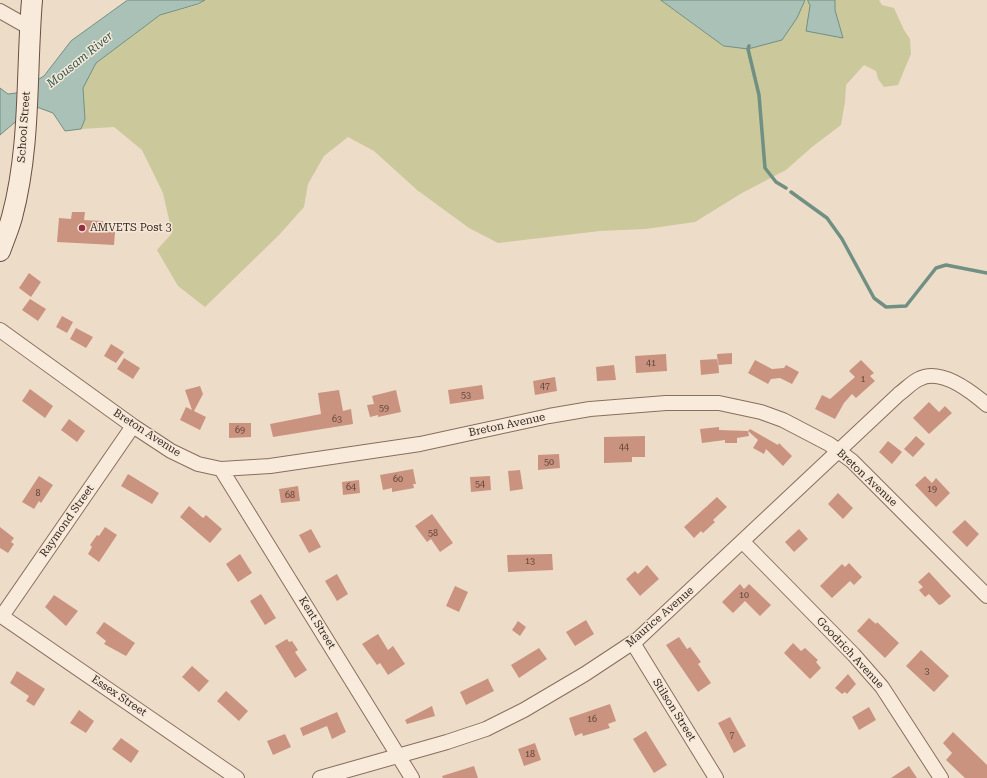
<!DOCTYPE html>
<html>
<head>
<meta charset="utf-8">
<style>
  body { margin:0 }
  canvas { display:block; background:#eddcc8 }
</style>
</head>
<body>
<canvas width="987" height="778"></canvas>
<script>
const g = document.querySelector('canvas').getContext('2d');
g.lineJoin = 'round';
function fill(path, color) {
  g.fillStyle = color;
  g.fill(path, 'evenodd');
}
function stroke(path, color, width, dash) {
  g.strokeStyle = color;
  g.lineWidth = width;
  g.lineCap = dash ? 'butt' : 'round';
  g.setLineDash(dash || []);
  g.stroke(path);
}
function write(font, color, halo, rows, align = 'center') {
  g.font = font + ' "Roboto Serif",serif';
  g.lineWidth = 3;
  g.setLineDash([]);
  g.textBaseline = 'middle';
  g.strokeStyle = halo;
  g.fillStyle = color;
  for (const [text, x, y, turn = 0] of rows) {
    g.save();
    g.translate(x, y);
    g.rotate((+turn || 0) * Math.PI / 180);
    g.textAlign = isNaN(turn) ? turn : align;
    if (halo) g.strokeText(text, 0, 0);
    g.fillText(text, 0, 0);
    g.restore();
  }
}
const green = new Path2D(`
  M205 0H661L724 46 748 49 758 46 797 18 805 0H808L826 33 843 38 835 10V0H879L882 5 894 8 904 30 910 39 911 54 898 85 884 87 878 79 876 71 864 65 846 85 845 102 841 125 812 147 786 170 742 193 695 222 646 229 600 231 498 243 469 228 417 190 374 151 348 137 324 156 308 184 304 207 279 235 205 307 178 286 157 250 172 233 163 193 142 150 114 127 81 129 85 119 82 88 96 63 160 15 198 5Z`);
const water = new Path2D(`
  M128 0H205L198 4 160 15 96 63 83 88 85 119 81 129 65 131 53 113 34 106 0 135V88L8 94 16 93 44 76 71 41Z
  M661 0H805L797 18 782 40 748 49 724 46Z
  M808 0H835V10L843 38 806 31 810 6Z`);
const stream = new Path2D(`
  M749 46 748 49 759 95 765 168 776 182 786 188
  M791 192 827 218 842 239 874 298 886 307 906 306 936 268 946 265 987 273`);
const building = new Path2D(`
  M72 212H85L84 220 103 221V223H107L106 232H115L114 245 57 242 59 218 71 219Z
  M29 273 41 282 31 297 19 288Z
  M30 299 46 309 38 321 22 310Z
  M62 316 73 322 67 333 56 327Z
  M76 328 93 337 86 348 70 339Z
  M111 344 124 352 116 363 104 356Z
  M732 353V364L718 365 717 354Z
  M666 354 667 371 636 373 635 356Z
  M124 358 140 368 133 379 117 369Z
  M718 359 719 373 701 375 700 360Z
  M755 360 772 369 784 368 786 365 799 372 792 384 780 378 771 379 768 384 748 373Z
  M861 360 874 373 870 376 875 381 856 398 852 394 844 403 835 419 815 409 822 395 830 399 855 377 849 371Z
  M614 365 616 380 597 381 596 367Z
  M555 377 557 391 535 395 533 381Z
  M482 385 484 399 450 404 448 390Z
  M200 386 203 394 194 411 206 417 200 430 180 420 186 407 192 410 185 390Z
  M30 389 53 406 45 418 22 401Z
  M339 390 343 411 351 409 353 424 273 437 270 424 321 414 318 393Z
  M396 390 401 412 378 417V415L370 417 367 405 374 404 372 396Z
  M929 402 939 412 945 406 952 413 929 434 913 418Z
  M69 419 85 431 77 442 61 430Z
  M229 423H251V437L229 438Z
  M719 427V430L748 431 750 429 778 445 779 443 792 456 783 466 766 449 764 454 753 448 758 440 748 431 749 436 737 438V443H725V440L702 443 700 429Z
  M645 436V457H632V462L604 463V437Z
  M916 436 925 444 913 457 904 449Z
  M888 441 902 452 892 464 879 452Z
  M559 454 560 468 538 470V455Z
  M413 469 416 484H413L414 488 392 492V488L383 490 380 475Z
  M520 470 523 489 510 491 508 471Z
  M128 474 159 493 152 504 121 486Z
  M39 476 53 485 41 503 39 501 34 509 22 502Z
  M490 476 491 490 471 492 470 477Z
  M925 476 932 483 936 478 950 493 936 507 915 485Z
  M359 480 360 493 343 495 342 482Z
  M298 486 300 501 281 503 279 489Z
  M838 493 853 508 843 519 828 504Z
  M717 497 727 507 713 520 715 522 703 533 701 531 694 538 684 527Z
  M189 506 203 518 206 515 222 529 210 543 180 517Z
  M432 514 453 543 440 552 431 539 427 542 415 526Z
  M965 520 979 534 967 547 952 532Z
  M0 527 14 538 11 542 14 544 8 553 0 548Z
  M105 527 117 535 99 562 88 554 92 547 90 545 97 535 99 536Z
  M311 529 321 547 309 553 299 535Z
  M799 529 808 539 794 552 785 542Z
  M240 554 252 573 238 582 226 564Z
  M552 554 553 570 508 572 507 555Z
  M849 563 862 577 854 585 850 581 832 598 820 586 842 564 845 567Z
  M647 565 659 579 640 596 626 579 635 571 638 574Z
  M929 572 951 596 942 604 939 605 929 594 925 597 919 590 923 587 918 582Z
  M337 574 348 594 337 601 325 581Z
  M740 584 744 589 749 584 771 605 760 616 745 601 733 613 722 602Z
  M455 586 468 592 459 612 446 606Z
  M261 594 276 618 265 625 250 601Z
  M54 595 78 611 66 626 45 607Z
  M869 618 876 624 877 622 899 643 885 658 857 631Z
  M586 620 594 634 575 646 566 632Z
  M518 621 526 627 520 636 512 630Z
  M104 622 135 643 126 656 104 644 106 641 96 633Z
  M378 634 388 650 393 646 405 664 388 675 380 663 377 665 362 644Z
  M679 637 687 649 690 647 701 662 698 664 711 683 698 692 666 645Z
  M287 639 289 642 292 641 298 650 295 652 307 670 295 678 275 646Z
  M793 643 801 651 805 648 818 660 816 662 821 668 810 679 784 653Z
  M539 648 547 659 519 678 511 665Z
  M921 650 949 676 934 692 906 666Z
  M192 666 209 681 199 692 182 677Z
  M17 671 45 689 34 706 26 701 29 696 10 683Z
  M848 674 856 684 847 694 845 692 842 694 835 688Z
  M489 678 487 680 488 679 494 691 466 705 460 692Z
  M226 691 248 711 239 721 217 701Z
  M610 704 616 721 608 724 610 728 583 736 582 733 575 736 569 718Z
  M432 706 435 716 407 724 405 720Z
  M869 707 876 720 859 730 852 717Z
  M79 710 94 721 86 733 70 723Z
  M337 712 346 732 332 739 327 726 303 736 300 728Z
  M730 717 746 746 734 753 718 723Z
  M646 731 667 765 654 773 633 739Z
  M953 732 987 765V778H965L946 760 952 753 943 743Z
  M285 734 291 747 273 755 267 741Z
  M121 738 139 751 131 763 112 749Z
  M535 743 541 760 524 766 518 749Z
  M474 766 478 778H443L442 776Z
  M909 766 917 778H891Z`);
const street = new Path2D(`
  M0 11 30 28
  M0 330 133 426 171 451 198 464 221 469 270 466 420 444 549 416 590 409 666 403H719L761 412 783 420 829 444 852 461 987 596
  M221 469 412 778
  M743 542 854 655 882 687 941 778
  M0 615 237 778
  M2 616 133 426
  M633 643 716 778
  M320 778 447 742 486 729 524 710 585 674 638 639 899 394C906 389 912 382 919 379 941 367 972 392 987 405`);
const secondary = new Path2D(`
  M0 251C4 240 9 228 12 217 31 146 26 72 32 0`);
const markers = [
  [82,228,4,"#963040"]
];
const numberNames = [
  ["41",651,363],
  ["1",863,379],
  ["47",545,386],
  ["53",466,395],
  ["59",384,408],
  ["63",337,419],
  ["69",240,430],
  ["44",624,447],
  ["50",549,462],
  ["60",398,479],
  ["54",480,484],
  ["64",351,487],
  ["19",932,489],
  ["8",38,493],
  ["68",290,495],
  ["58",433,533],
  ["13",530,561],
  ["10",744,595],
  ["3",927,671],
  ["16",592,719],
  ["7",732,735],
  ["18",530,754]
];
const streetNames = [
  ["School Street",24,127,-86],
  ["Breton Avenue",507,425,-12],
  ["Breton Avenue",147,433,33],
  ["Breton Avenue",867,478,43],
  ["Raymond Street",67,521,-55],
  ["Maurice Avenue",660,617,-41],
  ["Kent Street",317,623,58],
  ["Goodrich Avenue",850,653,47],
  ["Essex Street",119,696,34],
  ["Stilson Street",674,710,58]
];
const poiNames = [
  ["AMVETS Post 3",90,228]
];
const waterNames = [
  ["Mousam River",80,60,-39]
];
fill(green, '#cbc99c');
fill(water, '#a9c1b6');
stroke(water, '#709083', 1);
stroke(stream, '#709083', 3.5);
fill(building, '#ca9380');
stroke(street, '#896e5e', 16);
stroke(secondary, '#6b4f41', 22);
stroke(street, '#f8ebdb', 14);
stroke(secondary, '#f8ebdb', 20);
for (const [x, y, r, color] of markers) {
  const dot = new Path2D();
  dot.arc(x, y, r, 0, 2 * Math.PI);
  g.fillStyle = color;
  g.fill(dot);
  stroke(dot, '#f5e8d8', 1.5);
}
write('9px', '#5e4439', null, numberNames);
write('11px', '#3a2921', '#f5e8d8', streetNames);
write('11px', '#3a2921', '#f5e8d8', poiNames, 'left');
write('italic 12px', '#315950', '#f5e8d8', waterNames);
</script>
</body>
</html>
